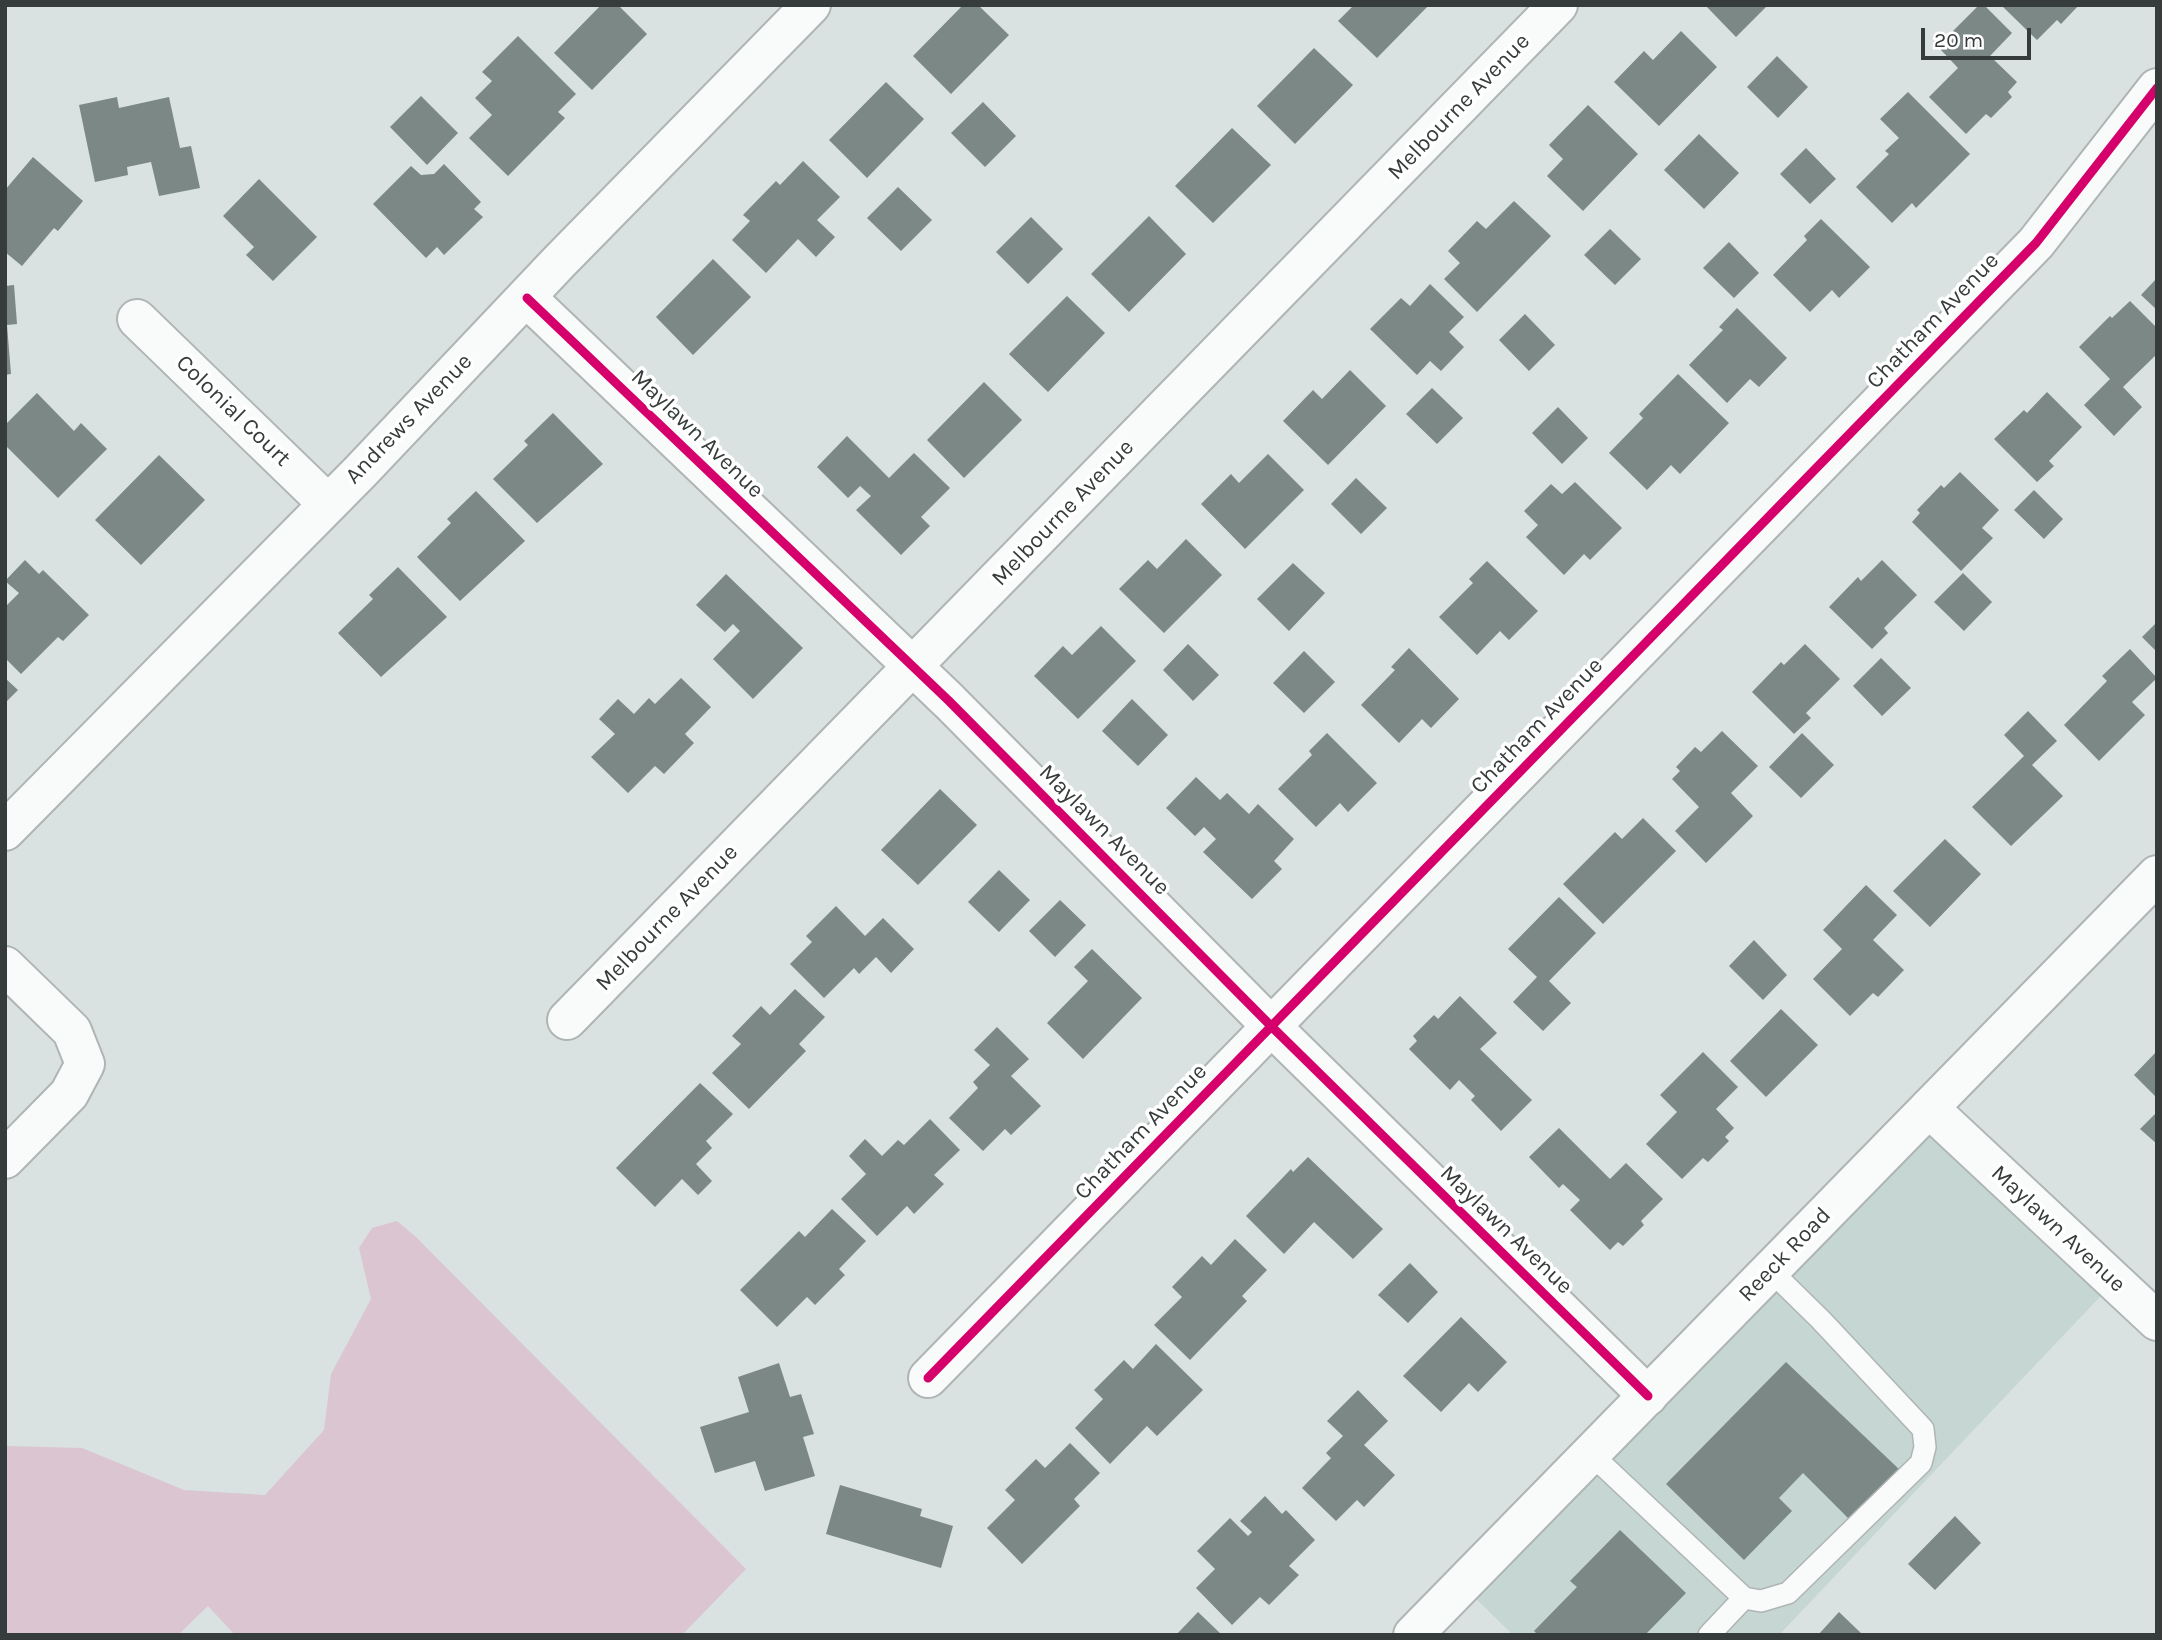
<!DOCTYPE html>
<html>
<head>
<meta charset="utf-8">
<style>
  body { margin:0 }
  #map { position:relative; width:2162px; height:1640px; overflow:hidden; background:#d9e2e0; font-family:Karla,sans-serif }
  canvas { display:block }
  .frame { position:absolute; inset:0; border:7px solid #353c3b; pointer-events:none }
  .scale { position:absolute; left:1921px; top:28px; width:110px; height:32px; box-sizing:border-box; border:4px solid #353c3b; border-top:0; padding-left:9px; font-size:21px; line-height:24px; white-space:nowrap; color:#353c3b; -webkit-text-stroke:5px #fff; paint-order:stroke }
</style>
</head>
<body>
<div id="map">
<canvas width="2162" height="1640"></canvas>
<div class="frame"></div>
<div class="scale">20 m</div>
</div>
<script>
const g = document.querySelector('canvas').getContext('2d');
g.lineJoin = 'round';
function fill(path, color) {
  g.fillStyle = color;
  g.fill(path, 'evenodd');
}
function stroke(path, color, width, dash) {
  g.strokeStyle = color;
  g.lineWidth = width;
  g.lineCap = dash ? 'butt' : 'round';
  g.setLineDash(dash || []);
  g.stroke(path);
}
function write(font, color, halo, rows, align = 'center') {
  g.font = font + ' Karla,sans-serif';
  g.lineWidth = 7;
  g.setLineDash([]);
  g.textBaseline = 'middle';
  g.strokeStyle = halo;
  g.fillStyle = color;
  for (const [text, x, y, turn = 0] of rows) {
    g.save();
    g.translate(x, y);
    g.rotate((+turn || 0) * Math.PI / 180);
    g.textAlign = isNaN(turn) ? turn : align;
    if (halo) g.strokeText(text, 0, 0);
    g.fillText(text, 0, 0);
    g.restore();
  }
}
const built = new Path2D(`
  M1929 1108 2115 1281 1779 1635H1513L1462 1585Z`);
const green = new Path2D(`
  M397 1221 416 1237 746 1569 682 1635H235L208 1606 178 1635H5V1446L82 1448 184 1490 265 1495 324 1430 331 1374 371 1299 359 1248 372 1228Z`);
const building = new Path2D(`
  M601 5H618L647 34 592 90 554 53Z
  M963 5H978L1009 35 951 94 913 56Z
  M1354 5H1429L1377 58 1338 21Z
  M1705 5H1768L1736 37Z
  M1979 5H1984L2012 33 1990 56 2017 82 2008 92 2012 97 1991 118 1986 114 1966 134 1929 97 1958 68 1941 50 1957 35 1953 31Z
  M2001 5H2079L2061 24 2057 20 2037 40Z
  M1681 31 1717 67 1659 126 1614 82 1644 51 1653 60Z
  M518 36 576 94 558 112 565 118 508 176 469 138 492 115 475 98 492 81 482 72Z
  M1314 48 1353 85 1295 144 1257 106Z
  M1777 56 1808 87 1778 118 1747 87Z
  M886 82 924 119 867 178 829 140Z
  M1908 92 1970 154 1916 208 1912 203 1892 223 1856 187 1889 154 1885 151 1899 138 1880 119Z
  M421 96 458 133 427 165 390 127Z
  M117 97 119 108 169 97 180 148 191 146 200 188 159 196 151 162 127 167 128 175 95 182 79 105Z
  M983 102 1016 136 985 167 951 133Z
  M1588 105 1638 154 1583 211 1547 176 1563 159 1549 145Z
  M1232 128 1271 165 1213 223 1175 186Z
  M1699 134 1739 173 1704 209 1664 170Z
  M1806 148 1836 179 1810 204 1780 174Z
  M33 157 83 201 58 231 54 228 22 266 5 252V190Z
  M803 161 840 197 817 220 835 237 816 257 798 239 766 273 732 240 750 221 743 215 776 181 780 185Z
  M444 164 481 202 474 209 483 217 444 255 437 247 426 258 373 204 411 166 421 175 434 174Z
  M259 179 317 237 273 281 246 255 254 247 223 216Z
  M898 187 932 220 901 251 867 218Z
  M1514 201 1551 236 1477 312 1444 279 1460 263 1448 251 1477 221 1486 229Z
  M1149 216 1186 254 1129 312 1091 274Z
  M1031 217 1063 249 1028 284 996 252Z
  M1821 219 1870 267 1839 298 1832 290 1810 312 1773 275 1807 240 1804 236Z
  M1610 229 1641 259 1615 285 1584 255Z
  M1729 242 1759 273 1734 298 1703 268Z
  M713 259 751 297 693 355 656 317Z
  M2157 278V310L2141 295Z
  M1430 284 1464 317 1449 332 1464 347 1441 371 1430 361 1417 375 1370 329 1401 298 1410 306Z
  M14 285 17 324 7 325 11 374 5 375V286Z
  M1067 296 1105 333 1048 392 1009 354Z
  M2130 301 2157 328V354L2123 387 2142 407 2114 436 2084 405 2110 379 2079 347 2110 316 2112 318Z
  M1737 308 1787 358 1759 387 1750 379 1727 403 1689 365 1723 330 1719 327Z
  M1525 314 1555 345 1529 371 1499 340Z
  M1350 370 1386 406 1328 465 1283 421 1313 390 1322 399Z
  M1678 374 1729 423 1680 474 1671 465 1647 490 1609 453 1643 418 1639 414Z
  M984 382 1022 420 964 478 927 440Z
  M1432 388 1463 418 1437 444 1406 414Z
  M2047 392 2082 427 2049 461 2054 466 2037 482 1994 439 2024 410 2027 413Z
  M37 393 74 431 81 423 107 449 58 498 5 445V425Z
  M1558 407 1588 438 1562 464 1532 433Z
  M553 413 603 464 537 523 493 479 528 445 524 441Z
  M847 436 889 478 914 453 950 488 921 517 930 526 901 555 856 510 871 496 860 486 848 498 817 467Z
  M1268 454 1304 490 1245 549 1201 504 1231 474 1239 483Z
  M159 455 205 500 141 565 95 520Z
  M1960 472 1999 510 1982 528 1993 538 1961 571 1912 522 1920 513 1917 510 1941 485 1944 488Z
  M1356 478 1387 508 1361 534 1331 504Z
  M1575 482 1622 528 1590 560 1584 554 1564 575 1526 537 1538 525 1524 511 1551 484 1562 494Z
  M2034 490 2063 519 2044 539 2014 510Z
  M476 491 525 541 460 601 417 557 451 523 447 519Z
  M1186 539 1222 575 1164 633 1119 589 1148 560 1157 569Z
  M25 560 39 574 43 570 89 615 63 641 58 637 21 674 5 658V607L19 593 5 581Z
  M1882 560 1917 595 1884 628 1888 633 1872 649 1829 607 1858 577 1861 581Z
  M1487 561 1538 611 1509 640 1500 631 1477 655 1439 617 1473 583 1469 579Z
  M1293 563 1325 593 1289 631 1257 599Z
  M398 567 447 617 381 677 338 633 373 599 369 595Z
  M1963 573 1992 602 1964 631 1934 602Z
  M726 574 803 648 753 699 713 659 740 631 733 624 725 632 696 605Z
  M2157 622V652L2142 637Z
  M1101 626 1136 661 1078 719 1034 676 1063 646 1072 655Z
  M1188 644 1219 675 1193 701 1163 670Z
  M1805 644 1840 679 1806 713 1811 718 1794 734 1752 692 1781 662 1784 665Z
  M1409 648 1459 699 1431 728 1422 719 1399 743 1361 705 1395 670 1391 667Z
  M2130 649 2157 678 2132 702 2145 715 2099 761 2064 725 2107 681 2102 676Z
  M1304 651 1335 682 1304 713 1273 683Z
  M1881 658 1911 688 1882 716 1853 686Z
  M5 678 18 690 5 703Z
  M681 678 711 707 685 734 694 743 664 774 655 766 628 793 591 757 615 734 599 719 618 699 634 714 649 698 655 704Z
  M1132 699 1168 735 1138 766 1102 731Z
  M2028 711 2057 741 2032 765 2063 796 2011 846 1972 807 2024 756 2004 735Z
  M1722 731 1758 766 1731 793 1753 816 1706 863 1675 831 1699 807 1672 779 1680 771 1676 767 1695 747 1701 752Z
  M1327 733 1377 783 1348 812 1340 803 1316 827 1278 789 1312 755 1309 751Z
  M1802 733 1834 765 1801 798 1769 767Z
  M1196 777 1220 800 1227 793 1249 814 1258 804 1294 839 1274 861 1282 869 1252 899 1203 852 1216 839 1204 827 1195 836 1166 808Z
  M940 789 977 825 918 885 881 850Z
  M1643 818 1676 851 1603 924 1563 884 1615 832 1622 839Z
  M1945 839 1981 874 1930 927 1893 891Z
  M999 870 1030 900 999 932 968 902Z
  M1866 885 1897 915 1873 940 1904 970 1878 997 1873 993 1850 1016 1813 979 1842 949 1823 930Z
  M1559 897 1596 933 1549 981 1571 1003 1543 1031 1513 1002 1537 977 1508 949Z
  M1060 900 1086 925 1055 957 1029 931Z
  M836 906 865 936 883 918 914 949 891 973 876 957 859 974 854 968 824 998 790 964 812 942 806 936Z
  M1754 940 1787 975 1763 1000 1729 966Z
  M1092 949 1142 998 1083 1059 1047 1023 1088 981 1074 967Z
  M795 989 825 1017 799 1044 806 1051 749 1109 712 1073 741 1044 732 1036 761 1006 770 1015Z
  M1460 996 1497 1033 1480 1049 1532 1100 1501 1131 1471 1100 1475 1096 1459 1080 1450 1090 1409 1049 1417 1041 1413 1036 1434 1015 1438 1019Z
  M1781 1009 1818 1045 1766 1097 1730 1061Z
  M997 1027 1029 1059 1011 1076 1041 1106 1011 1135 1005 1129 983 1151 949 1118 978 1088 973 1082 990 1065 974 1050Z
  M2157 1051V1098L2134 1075Z
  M1703 1052 1738 1087 1716 1109 1734 1128 1725 1137 1729 1141 1708 1162 1703 1158 1682 1179 1646 1144 1677 1112 1660 1095Z
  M700 1083 733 1114 706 1141 712 1148 696 1164 712 1181 698 1195 682 1179 655 1207 616 1168Z
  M2157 1112V1144L2140 1129Z
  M930 1119 960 1150 934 1175 944 1184 914 1214 907 1206 877 1236 841 1199 866 1174 849 1156 865 1139 882 1156 898 1140 904 1145Z
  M1559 1128 1610 1179 1626 1163 1663 1199 1641 1221 1644 1225 1623 1246 1618 1242 1610 1250 1570 1210 1580 1200 1563 1184 1559 1188 1529 1157Z
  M1308 1157 1383 1229 1353 1259 1314 1222 1284 1254 1246 1216 1291 1169 1293 1172Z
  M832 1209 866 1241 839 1269 845 1275 815 1305 807 1297 777 1327 740 1290 799 1231 805 1237Z
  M1235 1239 1267 1270 1242 1296 1247 1301 1190 1360 1154 1325 1182 1297 1172 1287 1202 1256 1211 1265Z
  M1410 1263 1438 1292 1408 1323 1378 1295Z
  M1461 1317 1507 1362 1478 1392 1469 1383 1441 1412 1403 1376Z
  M1156 1344 1203 1390 1157 1436 1147 1426 1110 1464 1075 1428 1103 1399 1094 1390 1124 1360 1133 1369Z
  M1786 1362 1901 1471 1852 1522 1803 1473 1779 1498 1792 1511 1744 1560 1666 1484Z
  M779 1363 790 1397 801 1394 814 1434 803 1437 815 1476 765 1491 755 1461 715 1473 700 1427 749 1412 738 1377Z
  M1358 1390 1388 1421 1364 1445 1395 1475 1364 1507 1357 1500 1336 1521 1302 1488 1331 1458 1326 1453 1343 1436 1327 1421Z
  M1070 1443 1100 1473 1074 1499 1080 1506 1022 1564 987 1528 1015 1500 1005 1490 1036 1459 1045 1468Z
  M840 1485 922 1509 920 1516 953 1526 941 1568 826 1534Z
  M1265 1496 1282 1514 1286 1510 1315 1540 1289 1566 1299 1575 1269 1605 1260 1597 1232 1625 1196 1588 1215 1569 1197 1551 1230 1518 1248 1536 1252 1532 1240 1521Z
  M1955 1516 1981 1543 1935 1590 1908 1564Z
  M1620 1530 1686 1593 1645 1635H1538L1534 1631 1577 1587 1570 1581Z
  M1198 1612 1222 1635H1176Z
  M1839 1612 1863 1635H1818Z`);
const lane = new Path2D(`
  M1591 1454 1744 1598 1761 1601 1788 1593 1921 1463 1925 1447 1923 1429 1821 1320 1770 1270
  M1709 1635 1744 1598`);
const street = new Path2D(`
  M527 298 949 701 1271 1026 1648 1396
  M137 319 328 504
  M5 831 360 472 559 262 811 5
  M5 966 72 1031 85 1064 69 1094 5 1159
  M567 1020 1558 5
  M1929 1108 2157 1321
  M928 1378 2036 243 2157 88`);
const secondary = new Path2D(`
  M1413 1635 2157 875`);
const cycleway = new Path2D(`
  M527 298 949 701 1271 1026 1648 1396
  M928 1378 2036 243 2157 88`);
const streetNames = [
  ["Melbourne Avenue",1459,107,-46],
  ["Chatham Avenue",1933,321,-46],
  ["Colonial Court",233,411,44],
  ["Andrews Avenue",409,419,-46],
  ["Maylawn Avenue",697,434,44],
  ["Melbourne Avenue",1063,513,-46],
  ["Chatham Avenue",1537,726,-46],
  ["Maylawn Avenue",1104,830,45],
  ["Melbourne Avenue",667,918,-46],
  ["Chatham Avenue",1141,1132,-46],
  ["Maylawn Avenue",2058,1229,43],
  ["Maylawn Avenue",1506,1230,44],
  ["Reeck Road",1785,1255,-46]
];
fill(built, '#c5d6d3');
fill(green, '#dac5d1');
fill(building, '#7b8886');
stroke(lane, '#aeb5b4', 24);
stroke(street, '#aeb5b4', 42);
stroke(secondary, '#aeb5b4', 42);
stroke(lane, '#f9fbfa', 21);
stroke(street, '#f9fbfa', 38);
stroke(secondary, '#f9fbfa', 38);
stroke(cycleway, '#d6006c', 9);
write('23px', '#353c3b', '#fff', streetNames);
</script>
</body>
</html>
